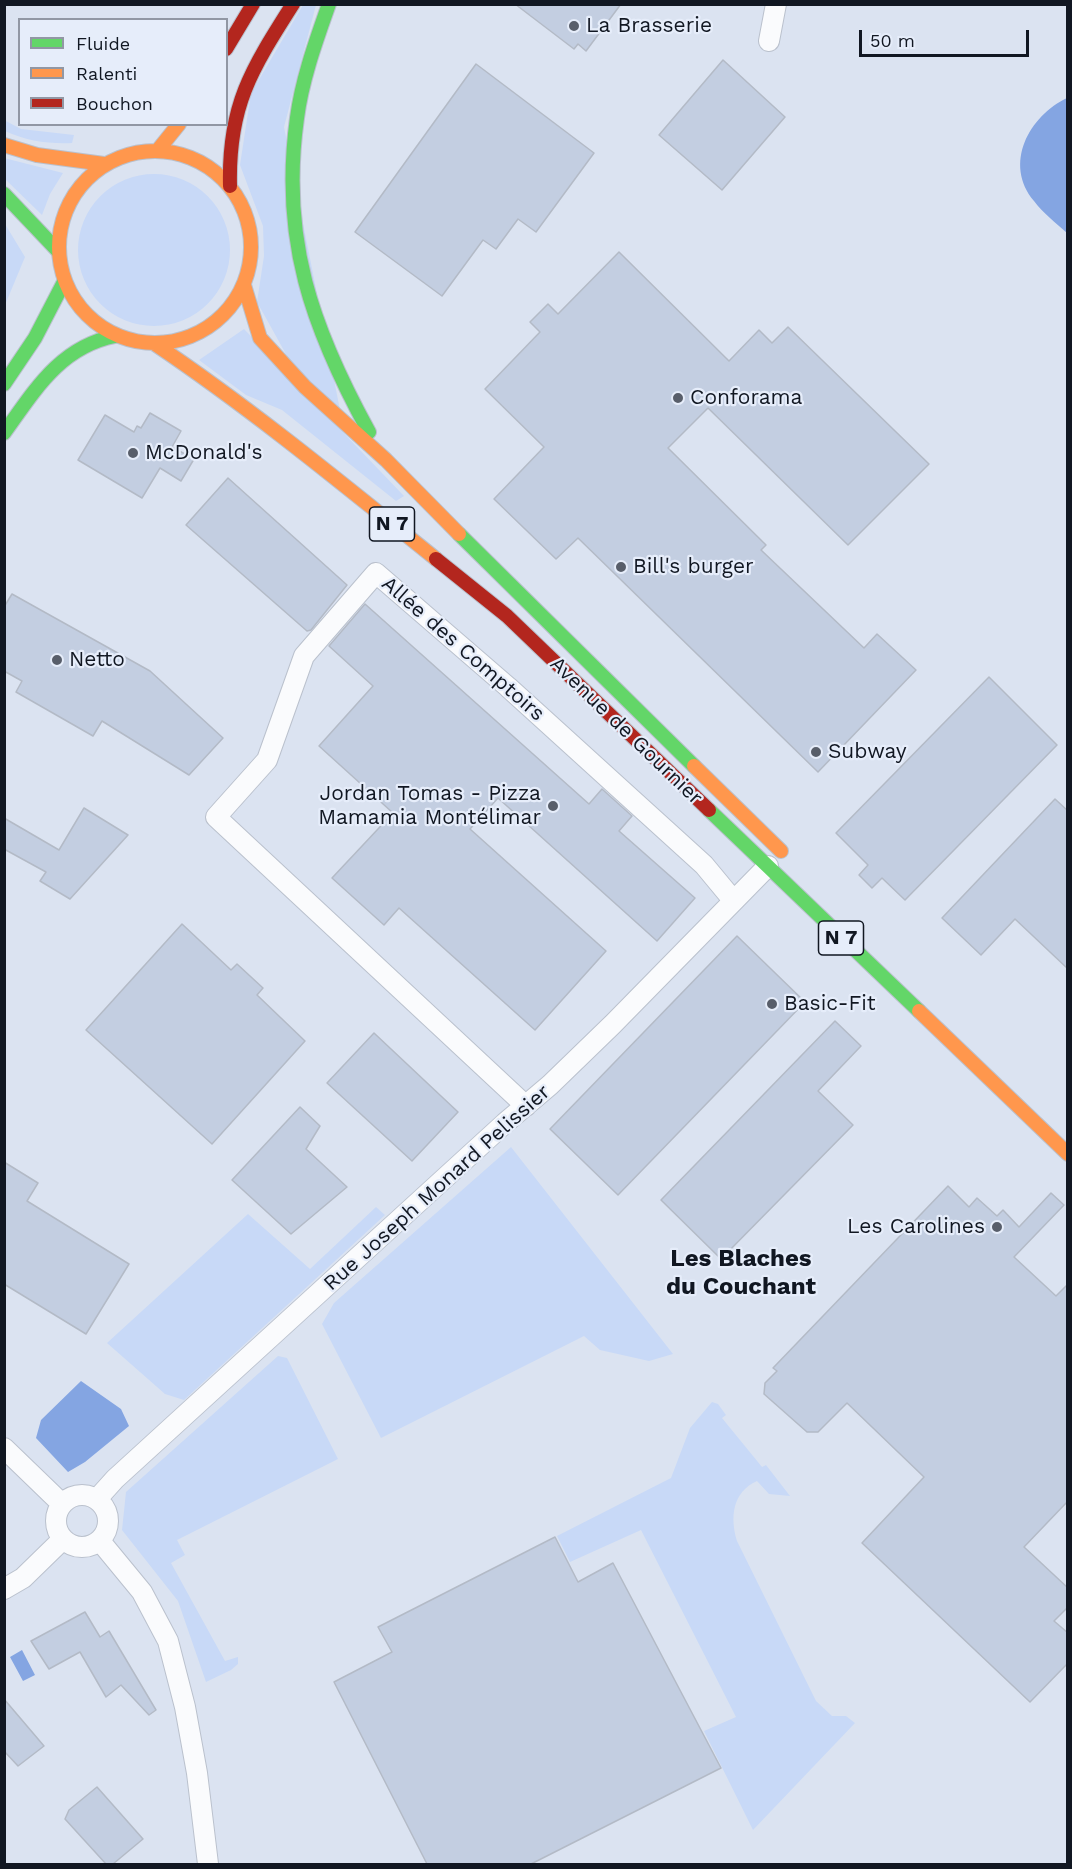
<!DOCTYPE html>
<html>
<head>
<meta charset="utf-8">
<style>
  body { margin:0 }
  #map { position:relative; width:1072px; height:1869px; overflow:hidden; background:#dbe3f1; font-family:"Work Sans",sans-serif }
  canvas { display:block }
  .frame { position:absolute; inset:0; border:6px solid #111722; pointer-events:none }
  .legend { position:absolute; left:18px; top:18px; width:210px; height:108px; box-sizing:border-box; background:#e6edfa; border:2px solid #9197a4; margin:0; padding:8px 10px; list-style:none; font-size:18px; color:#111722 }
  .legend li { display:flex; align-items:center; gap:12px; height:30px }
  .legend b { width:30px; border:2px solid #9197a4 }
  .scale { position:absolute; left:859px; top:30px; width:170px; height:27px; box-sizing:border-box; border:3px solid #111722; border-top:0; padding-left:8px; font-size:18px; line-height:21px; white-space:nowrap; color:#111722; -webkit-text-stroke:4px #e6edfa; paint-order:stroke }
</style>
</head>
<body>
<div id="map">
<canvas width="1072" height="1869"></canvas>
<div class="frame"></div>
<ul class="legend">
<li><b style="height:8px;background:#63d668"></b>Fluide</li>
<li><b style="height:8px;background:#ff974d"></b>Ralenti</li>
<li><b style="height:8px;background:#b3261e"></b>Bouchon</li>
</ul>
<div class="scale">50 m</div>
</div>
<script>
const g = document.querySelector('canvas').getContext('2d');
g.lineJoin = 'round';
function fill(path, color) {
  g.fillStyle = color;
  g.fill(path, 'evenodd');
}
function stroke(path, color, width, dash) {
  g.strokeStyle = color;
  g.lineWidth = width;
  g.lineCap = dash ? 'butt' : 'round';
  g.setLineDash(dash || []);
  g.stroke(path);
}
function write(font, color, halo, rows, align = 'center') {
  g.font = font + ' "Work Sans",sans-serif';
  g.lineWidth = 4.5;
  g.setLineDash([]);
  g.textBaseline = 'middle';
  g.strokeStyle = halo;
  g.fillStyle = color;
  for (const [text, x, y, turn = 0] of rows) {
    g.save();
    g.translate(x, y);
    g.rotate((+turn || 0) * Math.PI / 180);
    g.textAlign = isNaN(turn) ? turn : align;
    if (halo) g.strokeText(text, 0, 0);
    g.fillText(text, 0, 0);
    g.restore();
  }
}
const green = new Path2D(`
  M303 5H316L284 127 340 410 292 365 257 302 264 256 263 226 240 165 251 93Z
  M4 120 21 129 74 135 72 143C49 144 26 141 5 131Z
  M4 158 63 173 50 194 42 215 5 179Z
  M78 250a76 76 0 1 1 152 0a76 76 0 1 1-152 0Z
  M5 224 25 257 5 305Z
  M244 329 404 496 396 501 282 410 246 395 199 360Z
  M511 1147 673 1354 649 1361 600 1350 584 1336 381 1438 322 1324 334 1303Z
  M376 1207 385 1215 184 1400 165 1394 107 1343 248 1214 310 1269Z
  M278 1356 287 1358 338 1459 177 1540 185 1555 171 1563 225 1661 238 1657V1664L231 1670 206 1682 178 1601 122 1530 126 1492Z
  M712 1402 718 1404 726 1415 722 1418 762 1467 766 1465 790 1496 769 1494 757 1481C732 1492 730 1518 737 1541L816 1701 832 1716H846L855 1723 753 1830 704 1731 736 1717 641 1530 570 1562 557 1536 671 1478 690 1428Z`);
const water = new Path2D(`
  M1067 98V233C1056 223 1043 213 1034 201 1003 164 1029 116 1067 98Z
  M81 1381 121 1409 129 1426 85 1462 68 1472 36 1438 41 1420Z
  M22 1650 35 1675 23 1681 10 1657Z`);
const building = new Path2D(`
  M515 4H621L586 51 578 44 574 49Z
  M723 60 785 117 722 190 659 135Z
  M476 64 594 153 536 232 518 219 496 249 483 240 442 296 355 232Z
  M619 252 729 361 759 330 772 343 788 327 929 464 848 545 708 408 668 448 766 545 761 550 864 648 877 634 916 670 818 772 578 538 556 559 494 499 544 447 485 389 540 332 530 322 548 304 558 314Z
  M150 413 181 431 172 447 194 459 181 481 160 468 142 498 78 460 105 415 134 432 137 426 141 428Z
  M228 478 347 585 311 630 307 631 186 525Z
  M12 594 150 671 223 738 189 775 102 721 93 736 16 692 22 681 4 671V607Z
  M365 604 589 804 602 789 632 816 619 831 695 898 657 941 498 798 470 829 606 951 535 1030 399 908 384 925 332 878 393 813 319 746 373 686 329 646Z
  M989 677 1057 745 905 900 882 878 872 888 859 875 868 865 836 833Z
  M1055 799 1068 811V969L1015 919 981 955 942 918Z
  M84 808 128 835 70 899 40 881 46 872 4 849V818L59 850Z
  M182 924 231 970 237 964 263 988 257 995 305 1041 212 1144 86 1030Z
  M737 936 805 1002 618 1195 550 1129Z
  M835 1021 861 1046 818 1091 853 1125 721 1259 661 1200Z
  M374 1033 458 1112 412 1161 327 1083Z
  M300 1107 320 1126 306 1149 347 1187 291 1234 232 1180Z
  M4 1162 38 1183 27 1201 129 1264 86 1334 4 1284Z
  M948 1186 969 1207 977 1198 997 1216 1003 1210 1019 1227 1051 1193 1064 1205 1014 1257 1056 1296 1068 1284V1501L1024 1547 1068 1588V1607L1054 1621 1068 1633V1663L1030 1702 862 1543 924 1477 847 1403 818 1432H807L764 1394 765 1383 777 1371 773 1368Z
  M555 1537 578 1582 613 1563 721 1768 531 1864H427L334 1682 392 1652 378 1627Z
  M85 1612 100 1637 109 1631 156 1710 149 1715 121 1685 106 1697 80 1652 49 1669 31 1641Z
  M4 1699 44 1746 18 1766 4 1751Z
  M97 1787 143 1839 113 1864H106L65 1819 69 1810Z`);
const street = new Path2D(`
  M769 41 776 4
  M526 1106 216 817 267 760 304 656 376 573 508 687 704 865 733 900
  M4 1448 62 1504
  M56 1521a26 26 0 1 1 52 0a26 26 0 1 1-52 0Z
  M97 1499 115 1479 505 1123 550 1085 613 1024 768 866
  M100 1541 142 1592 168 1641 185 1707 197 1773 208 1864
  M4 1589 23 1578 63 1539`);
const fast = new Path2D(`
  M329 4C316 41 302 79 297 118 280 239 312 328 369 432
  M4 194 58 251
  M4 384 35 338 64 282
  M4 433C35 390 60 347 115 336
  M459 534 694 766
  M709 810 919 1011`);
const slow = new Path2D(`
  M4 145 37 155 104 164
  M158 150 179 124
  M59 247a96 96 0 1 1 192 0a96 96 0 1 1-192 0Z
  M244 285 260 338 305 387 386 460 459 534
  M155 344C253 410 344 485 436 559
  M694 766 781 851
  M919 1011 1068 1154`);
const jam = new Path2D(`
  M226 49 253 4
  M230 186C228 106 251 70 293 4
  M436 559 507 616 709 810`);
const markers = [
  [574,26,6,"#585e6a"],
  [678,398,6,"#585e6a"],
  [133,453,6,"#585e6a"],
  [621,567,6,"#585e6a"],
  [57,660,6,"#585e6a"],
  [816,752,6,"#585e6a"],
  [553,806,6,"#585e6a"],
  [772,1004,6,"#585e6a"],
  [997,1227,6,"#585e6a"]
];
const shields = [
  [392,524,45],
  [841,938,45]
];
const shieldNames = [
  ["N 7",392,524],
  ["N 7",841,938]
];
const poiNames = [
  ["La Brasserie",586,26],
  ["Conforama",690,398],
  ["McDonald's",145,453],
  ["Bill's burger",633,567],
  ["Netto",69,660],
  ["Subway",828,752],
  ["Jordan Tomas - Pizza",541,794,"right"],
  ["Mamamia Montélimar",541,818,"right"],
  ["Basic-Fit",784,1004],
  ["Les Carolines",985,1227,"right"]
];
const streetNames = [
  ["Allée des Comptoirs",463,649,41],
  ["Avenue de Gournier",626,731,44],
  ["Rue Joseph Monard Pelissier",437,1188,-42]
];
const quarterNames = [
  ["Les Blaches",741,1259],
  ["du Couchant",741,1287]
];
fill(green, '#c8d9f7');
fill(water, '#84a5e2');
fill(building, '#c3cee1');
stroke(building, '#b3bac6', 1.5);
stroke(street, '#bac1cd', 22);
stroke(fast, '#bac1cd', 16);
stroke(slow, '#bac1cd', 16);
stroke(jam, '#bac1cd', 16);
stroke(street, '#fafbfd', 20);
stroke(fast, '#63d668', 14);
stroke(slow, '#ff974d', 14);
stroke(jam, '#b3261e', 14);
for (const [x, y, r, color] of markers) {
  const dot = new Path2D();
  dot.arc(x, y, r, 0, 2 * Math.PI);
  g.fillStyle = color;
  g.fill(dot);
  stroke(dot, '#e6edfa', 2);
}
for (const [x, y, w] of shields) {
  const box = new Path2D();
  box.roundRect(x - w / 2, y - 17, w, 34, 4.5);
  g.fillStyle = '#e6edfa';
  g.fill(box);
  stroke(box, '#111722', 1.5);
}
write('bold 20px', '#111722', null, shieldNames);
write('21px', '#111722', '#e6edfa', poiNames, 'left');
write('21px', '#111722', '#e6edfa', streetNames);
write('bold 24px', '#111722', '#e6edfa', quarterNames);
</script>
</body>
</html>
